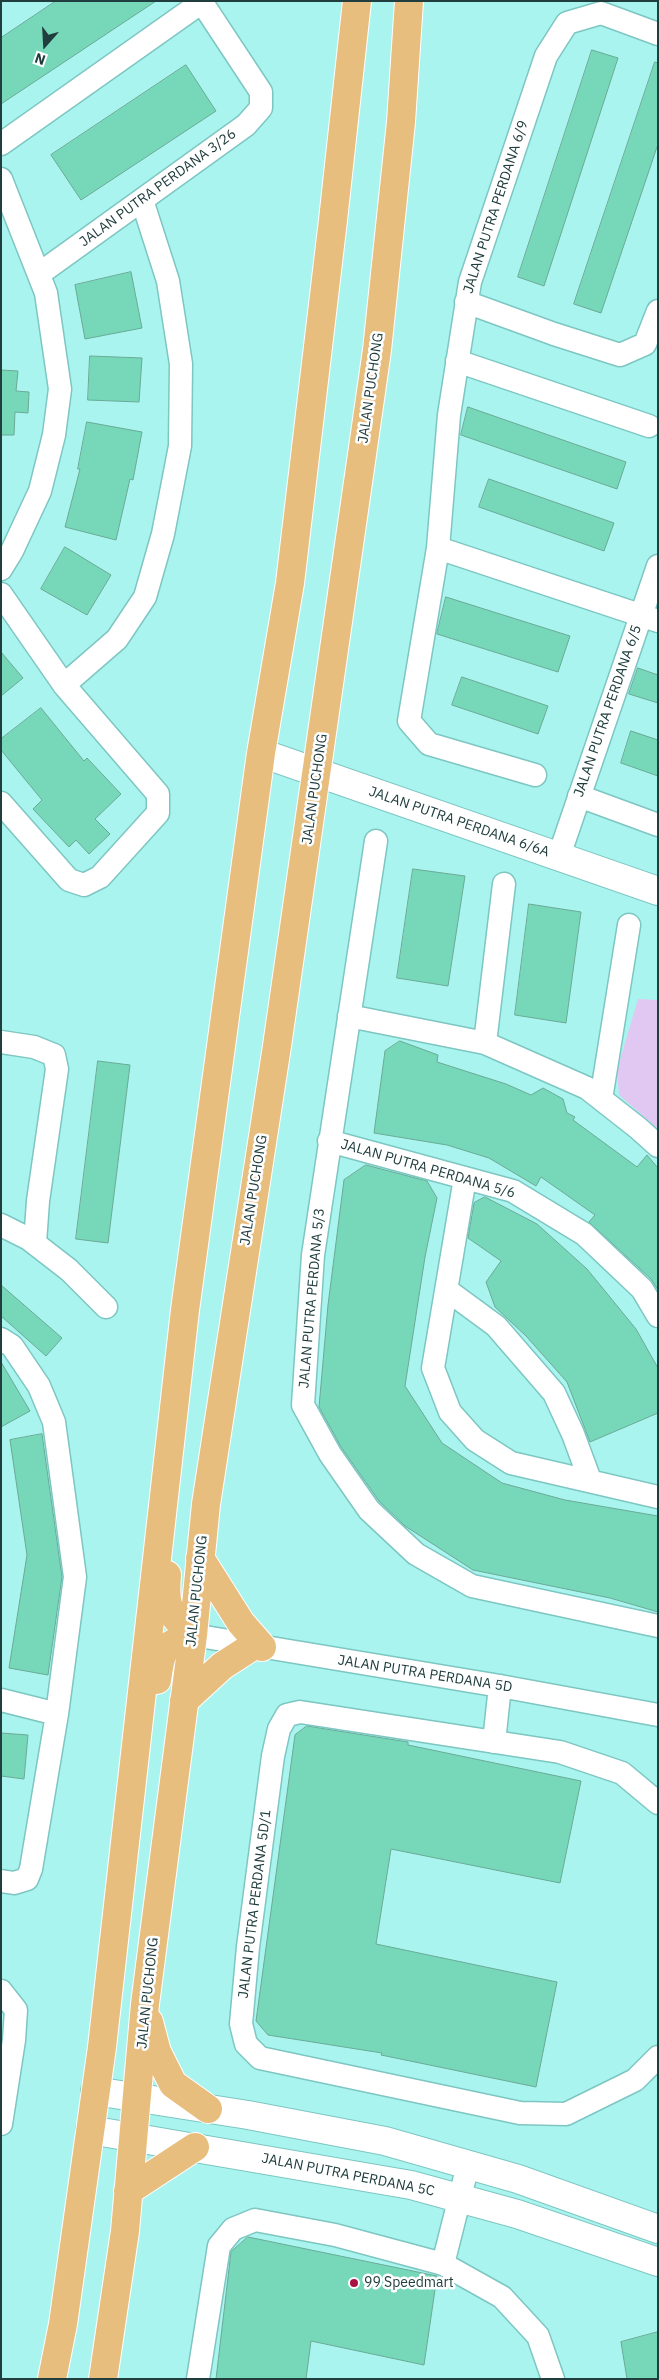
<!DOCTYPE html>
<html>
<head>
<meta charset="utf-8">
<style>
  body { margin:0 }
  #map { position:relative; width:659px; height:2380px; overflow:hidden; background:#aaf4f0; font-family:"IBM Plex Sans",sans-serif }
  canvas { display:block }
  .frame { position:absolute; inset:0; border:2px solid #203e3d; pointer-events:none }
  .north { position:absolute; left:20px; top:20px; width:50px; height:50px; -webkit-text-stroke:4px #fff; paint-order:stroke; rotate:199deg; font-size:14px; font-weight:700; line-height:20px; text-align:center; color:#203e3d }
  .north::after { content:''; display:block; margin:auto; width:18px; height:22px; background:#203e3d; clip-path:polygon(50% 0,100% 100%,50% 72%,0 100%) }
</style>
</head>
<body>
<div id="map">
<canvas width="659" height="2380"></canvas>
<div class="frame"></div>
<div class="north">N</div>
</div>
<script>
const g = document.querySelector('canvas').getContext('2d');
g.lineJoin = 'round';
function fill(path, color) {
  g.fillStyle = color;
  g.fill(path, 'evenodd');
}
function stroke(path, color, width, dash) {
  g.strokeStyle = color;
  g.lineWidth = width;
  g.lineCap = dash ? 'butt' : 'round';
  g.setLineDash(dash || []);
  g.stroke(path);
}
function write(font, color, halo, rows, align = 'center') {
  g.font = font + ' "IBM Plex Sans",sans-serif';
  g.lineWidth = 5;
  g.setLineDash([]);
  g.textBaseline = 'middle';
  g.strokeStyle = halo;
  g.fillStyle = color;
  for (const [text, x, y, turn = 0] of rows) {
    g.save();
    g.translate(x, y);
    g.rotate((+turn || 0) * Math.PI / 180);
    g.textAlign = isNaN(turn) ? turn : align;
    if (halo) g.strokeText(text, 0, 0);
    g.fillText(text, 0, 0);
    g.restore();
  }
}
const green = new Path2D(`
  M638 999 658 1000V1129L619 1095 617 1070Z`);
const building = new Path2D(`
  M56 1H156L1 104V38Z
  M592 50 618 58 544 286 518 277Z
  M655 62 658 63V144L601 313 574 304Z
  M186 65 216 111 81 200 51 155Z
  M131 272 142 328 85 339 75 285Z
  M90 356 142 358 139 402 88 400Z
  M1 370 18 371 16 391 29 392 28 413 15 412 14 435H1Z
  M468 407 626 462 617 489 461 435Z
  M87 422 142 432 133 480 130 479 116 540 65 527 80 469H78Z
  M489 479 614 523 604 551 479 507Z
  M65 547 111 575 87 615 41 589Z
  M446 597 570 636 558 672 437 634Z
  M1 652 23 678 1 696Z
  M638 668 658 675V703L629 694Z
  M462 677 548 706 538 734 452 705Z
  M41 708 84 761 87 758 121 794 95 819 110 834 89 854 76 840 69 847 33 809 42 800 1 750V739Z
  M631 731 658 740V776L621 763Z
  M413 869 465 876 448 986 397 978Z
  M529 904 581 912 566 1023 515 1015Z
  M400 1041 438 1055 437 1062 506 1084 531 1095 543 1088 563 1099 567 1113 575 1117 573 1120 637 1167 647 1155 658 1168V1290L651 1279 589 1222 595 1215 541 1177 536 1186 489 1158 447 1145 374 1133 385 1051Z
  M98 1061 130 1065 108 1243 76 1239Z
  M366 1165 427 1181 437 1198 425 1257 405 1386 442 1443 502 1483 565 1500 658 1516V1612L610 1598 473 1570 405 1526 379 1501 341 1447 319 1407 328 1305 344 1180Z
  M485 1197 537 1224 587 1269 636 1329 658 1368V1413L590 1442 567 1382 526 1336 495 1307 486 1282 501 1261 468 1238 474 1203Z
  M1 1285 62 1338 46 1356 1 1316Z
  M1 1362 30 1411 1 1427Z
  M42 1434 62 1577 48 1675 9 1668 27 1555 10 1440Z
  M307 1726 408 1742V1745L581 1781 560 1883 391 1849 376 1944 557 1982 536 2087 381 2055 382 2053 268 2035 256 2021 295 1735Z
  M1 1733 28 1735 24 1779 1 1776Z
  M248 2237 437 2276 424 2365 311 2341 306 2379H216L231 2252Z
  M658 2332V2379H627L621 2342Z`);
const minor = new Path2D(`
  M1 144 202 2
  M1 179 46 293 60 389 54 435 40 491 12 551 1 569
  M39 274 246 125 261 108V92L201 1
  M466 302 554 334 620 355 645 344 658 311
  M457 361 649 426
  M438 548 658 621
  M1 594 64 685 158 794V813L100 877 84 885 69 880 1 803
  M64 685 117 639 145 597 163 534 180 446 181 364 168 281 142 200
  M535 775 429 744 409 721 438 548 449 415 470 282 546 56 567 23 601 13 658 34
  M579 796 658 825
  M376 841 313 1255 303 1405 330 1454 369 1510 416 1554 472 1586 658 1626
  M559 856 658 566
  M349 1016 485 1043 587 1088 638 1128 658 1146
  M1 1042 34 1047 54 1055 57 1069 38 1201 35 1243
  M485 1043 504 884
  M601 1099 629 925
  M329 1141 513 1191 584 1234 642 1289 658 1316
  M465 1178 433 1368 450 1412 475 1440 511 1463 658 1497
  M1 1225 29 1239 69 1270 106 1307
  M447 1290 496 1326 554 1393 573 1434 590 1480
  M1 1339 12 1346 39 1386 54 1422 75 1577 57 1714 31 1869 27 1879 14 1883 1 1881
  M193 1635 500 1686 658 1715
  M1 1700 57 1714
  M494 1742 500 1686
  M658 1803 622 1773 560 1752 300 1712 287 1715 279 1729 273 1756 248 1947 241 2024 246 2044 260 2058 520 2113 566 2114 635 2080 658 2057
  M1 1991 16 2010 14 2040 1 2124
  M443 2264 468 2165
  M198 2379 219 2246 233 2229 255 2220 335 2235 443 2264 502 2297 538 2336 553 2379`);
const tertiary = new Path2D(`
  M261 753 658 891
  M95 2091 248 2115 385 2141 518 2179 658 2229
  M90 2130 411 2185 517 2214 658 2262`);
const primary = new Path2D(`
  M200 1558 241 1623 262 1647
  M157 1680C162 1648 161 1647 193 1635 169 1612 164 1609 167 1575
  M184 1701 222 1666 253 1646
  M149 2022 157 2052 173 2084 208 2109
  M128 2191 195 2147
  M52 2379 63 2324 102 2047 185 1310 261 753 290 583 333 220 357 1
  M103 2379 125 2231 145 2004 193 1635 206 1504 277 1046 377 350 401 122 409 1`);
const markers = [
  [354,2283,5,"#a91341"]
];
const streetNames = [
  ["JALAN PUTRA PERDANA 3/26",158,188,-36],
  ["JALAN PUTRA PERDANA 6/9",496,207,-72],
  ["JALAN PUCHONG",371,388,-82],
  ["JALAN PUTRA PERDANA 6/5",608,711,-71],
  ["JALAN PUCHONG",315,789,-82],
  ["JALAN PUTRA PERDANA 6/6A",459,822,19],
  ["JALAN PUTRA PERDANA 5/6",428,1169,16],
  ["JALAN PUCHONG",254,1190,-81],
  ["JALAN PUTRA PERDANA 5/3",312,1298,-85],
  ["JALAN PUCHONG",197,1591,-84],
  ["JALAN PUTRA PERDANA 5D",425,1674,9],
  ["JALAN PUTRA PERDANA 5D/1",255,1904,-83],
  ["JALAN PUCHONG",148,1993,-84],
  ["JALAN PUTRA PERDANA 5C",348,2175,11]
];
const poiNames = [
  ["99 Speedmart",364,2283]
];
fill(green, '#e1c8f2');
fill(building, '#77d7b9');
stroke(building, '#6aaa95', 1);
stroke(minor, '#7dc6c2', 25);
stroke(tertiary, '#7dc6c2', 30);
stroke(primary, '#fff', 30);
stroke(minor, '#fff', 22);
stroke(tertiary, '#fff', 28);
stroke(primary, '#e8be7f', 28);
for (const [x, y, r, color] of markers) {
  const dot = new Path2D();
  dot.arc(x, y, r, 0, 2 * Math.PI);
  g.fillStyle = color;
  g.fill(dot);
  stroke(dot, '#fff', 2);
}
write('14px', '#203e3d', '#fff', streetNames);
write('14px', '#203e3d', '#fff', poiNames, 'left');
</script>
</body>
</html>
